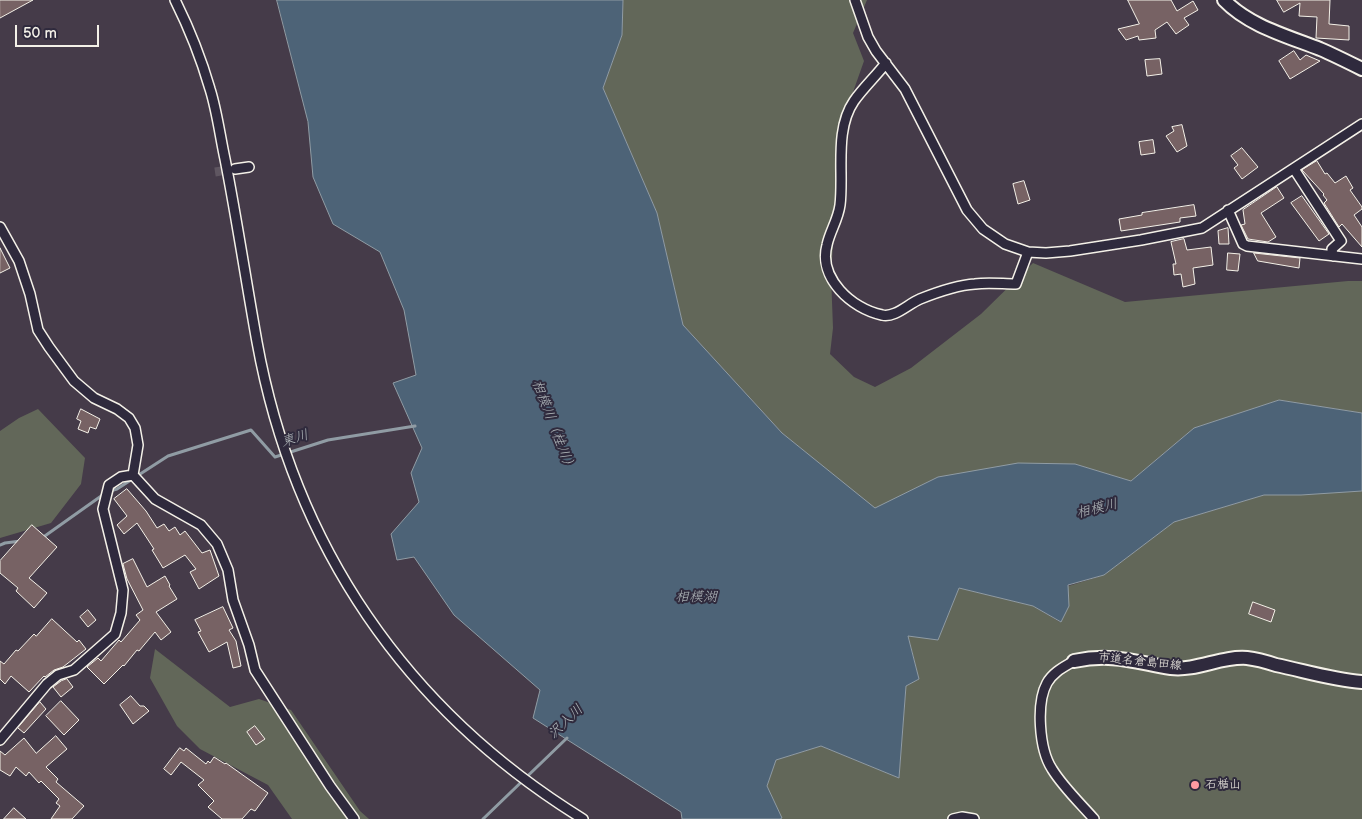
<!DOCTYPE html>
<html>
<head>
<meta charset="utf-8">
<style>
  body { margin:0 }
  #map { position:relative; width:1362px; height:819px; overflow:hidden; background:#453b49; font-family:"Balsamiq Sans",sans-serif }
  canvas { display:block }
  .scale { position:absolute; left:15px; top:25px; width:84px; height:22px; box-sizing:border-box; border:2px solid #f4f1e8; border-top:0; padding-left:6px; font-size:15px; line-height:18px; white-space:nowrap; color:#f4f1e8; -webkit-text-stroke:4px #2f2a3d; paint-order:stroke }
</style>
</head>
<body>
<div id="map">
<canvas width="1362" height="819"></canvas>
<div class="scale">50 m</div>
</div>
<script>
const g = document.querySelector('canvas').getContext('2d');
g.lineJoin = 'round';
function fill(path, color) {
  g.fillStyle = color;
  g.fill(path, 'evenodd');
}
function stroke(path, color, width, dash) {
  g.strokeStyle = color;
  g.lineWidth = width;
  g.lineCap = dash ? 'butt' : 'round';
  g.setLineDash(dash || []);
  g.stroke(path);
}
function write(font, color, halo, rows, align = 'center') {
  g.font = font + ' "Balsamiq Sans","Klee One",sans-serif';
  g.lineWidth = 4;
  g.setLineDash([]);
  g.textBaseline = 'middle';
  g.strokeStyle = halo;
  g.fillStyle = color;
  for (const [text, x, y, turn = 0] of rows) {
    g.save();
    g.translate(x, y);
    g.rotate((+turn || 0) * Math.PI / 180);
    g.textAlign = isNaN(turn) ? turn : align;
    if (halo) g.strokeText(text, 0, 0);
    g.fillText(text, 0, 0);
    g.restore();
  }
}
const green = new Path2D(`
  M623 0H867L853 33 864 61 841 126 831 275 833 328 830 354 854 377 875 387 911 368 981 314 1033 263 1125 302 1348 281H1362V413L1279 400 1194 428 1131 481 1075 464 938 477 875 509 782 433 683 325 657 213 603 88 622 35Z
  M38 409 85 458 81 484 51 523 0 538V431L19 418Z
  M1362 491V819H780L781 818 767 786 776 760 821 746 899 778 906 686 919 679 908 635 938 640 959 588 1033 606 1060 622 1059 589 1104 575 1174 522 1264 495Z
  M155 649 230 707 259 699 291 710 360 811 369 819H292L268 785 200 749 177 726 150 678Z`);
const water = new Path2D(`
  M277 0H623L622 35 603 88 657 213 683 325 782 433 875 508 938 477 1018 463 1075 464 1131 481 1194 428 1279 400 1362 413V491L1301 495H1264L1174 522 1104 575 1068 585 1069 606 1061 622 1033 606 959 588 938 640 908 636 919 679 906 686 899 778 821 746 776 760 767 786 782 818 780 819H682L681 812 533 718 540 690 454 615 414 557 397 560 391 534 419 502 411 473 422 448 393 383 416 375 404 310 380 252 333 224 313 177 308 122Z`);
const stream = new Path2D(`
  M110 491 117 489 168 456 251 430 275 457 328 440 415 426
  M42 538 104 494
  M0 545 5 543 21 541
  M483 819 567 738`);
const building = new Path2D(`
  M0 0H33L0 18Z
  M1128 0H1171L1177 11 1193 1 1198 10 1184 18 1189 25 1176 34 1167 22 1155 30 1156 38 1139 40 1138 36 1126 40 1118 29 1139 24Z
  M1277 0H1330L1329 24 1349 26V40L1316 38 1317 17 1299 16 1300 3 1284 12Z
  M1294 51 1300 60 1306 55 1320 61 1290 79 1279 61Z
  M1160 59 1162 74 1147 76 1145 60Z
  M1182 125 1187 146 1177 152 1166 136 1174 131 1172 127Z
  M1153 140 1155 153 1141 155 1139 142Z
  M1242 148 1258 167 1242 179 1234 168 1238 165 1231 156Z
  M1317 161 1325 174 1327 173 1335 183 1346 176 1353 188 1350 190 1362 207V209L1354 215 1362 227V247L1342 224 1339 227 1324 203 1327 200 1323 195 1324 194 1302 170Z
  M1024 181 1030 200 1018 204 1013 184Z
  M1277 187 1284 198 1261 213 1276 237 1268 242 1248 239 1241 225 1245 224 1243 210Z
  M1302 196 1329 234 1319 241 1291 203Z
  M1194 205 1196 216 1180 218V222L1121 231 1119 219 1142 215V213Z
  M1228 228 1229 244H1219L1218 231Z
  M1184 239 1187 250 1211 247 1213 265 1193 268 1195 284 1183 287 1181 274 1174 275 1173 264H1176L1171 242Z
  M0 248 10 268 0 273Z
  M1228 253 1240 254 1238 271 1227 270Z
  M1254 253 1300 258 1299 268 1258 261Z
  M81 409 100 419 96 429 90 427 88 433 78 429 81 421 77 419Z
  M127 489 146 511 157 528 164 524 169 531 175 527 180 535 185 531 202 553 210 550 219 576 199 589 190 572 196 569 185 555 163 568 152 550 154 549 137 523 124 534 117 525 127 516 114 499Z
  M32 525 57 547 29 578 47 593 34 608 16 591 18 588 0 573V561Z
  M133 559 147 587 165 576 170 585 169 586 177 599 156 612 171 632 161 640 155 632 139 651 137 650 124 666 123 665 104 684 87 667 98 658 101 661 119 640 121 642 140 620 136 615 143 610 127 579 123 564Z
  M1253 602 1275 610 1271 622 1249 614Z
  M223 607 233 628 229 630 236 641 241 666 233 668 227 642 209 652 198 632 201 631 195 620Z
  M88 610 96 620 88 627 80 617Z
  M52 619 77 642 79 640 86 649 63 667 54 670 45 677 44 676 29 692 11 676 5 684 0 679V661L4 664 16 650 18 651 34 634 36 636Z
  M67 679 73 687 61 697 53 687 61 681Z
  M131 696 140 706H144L149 711 133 724 120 705Z
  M61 701 79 720 64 735 46 716Z
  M40 702 46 709 24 733 18 728Z
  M255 726 265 739 256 745 247 732Z
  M56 736 67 749 46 767 58 779 56 782 84 806 72 819H51L60 806 56 803 59 799 41 781 39 783 29 772 26 776 16 767 10 776 0 770V751L5 755 24 738 36 753Z
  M180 748 184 751 186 748 206 764 208 761 210 763 214 757 225 764 226 763 268 793 255 811 251 809 242 819H222L208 807 214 801 198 785 204 780 181 762 171 775 164 769Z
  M14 808 26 819H4Z`);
const streetTunnel = new Path2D(`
  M215 172 235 169`);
const street = new Path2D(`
  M175 0C189 28 201 58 210 89 217 111 220 136 225 159 237 220 246 281 257 342 294 546 406 710 583 819
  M855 0 868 37 876 51 905 89 967 210 983 229 1005 244 1028 252 1046 253 1070 251 1141 240 1202 228 1362 124
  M886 63C876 76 863 88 854 101 834 130 844 173 840 205 838 220 830 231 827 245 818 278 852 309 882 315 895 318 908 304 920 299 935 293 958 285 975 284 988 282 1003 284 1016 284L1028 252
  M235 169 249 167
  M1294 169 1341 241 1332 249 1333 256
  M1228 210 1243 244 1247 246 1362 259
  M0 227 19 261 30 294 38 330 49 347 74 381 94 398 117 409 129 418 135 428 138 445 133 475
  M133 475 155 499 201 525 217 544 228 570 233 600 249 645 255 670 330 786 354 819
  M1074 661C1064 667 1053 672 1047 683 1036 703 1039 749 1052 769 1063 787 1080 803 1094 819
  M0 740 47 684 58 675 74 670 115 634 121 613 123 590 103 509 109 485 121 477 133 475
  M953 819 962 817 974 819`);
const secondary = new Path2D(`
  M1224 0C1249 26 1287 36 1320 49 1334 55 1348 62 1362 69
  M1074 661C1113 653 1134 662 1171 668 1197 671 1221 656 1247 658 1256 659 1267 662 1276 665 1305 671 1333 680 1362 682`);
const markers = [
  [1195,785,5,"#ff9aa2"]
];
const streetNames = [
  ["市道名倉島田線",1140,662,6]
];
const poiNames = [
  ["石楯山",1205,785]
];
const waterNames = [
  ["相模川（桂川）",553,426,69],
  ["東川",295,439,-17],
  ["相模川",1097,509,-14],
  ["相模湖",696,597],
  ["沢入川",566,722,-44]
];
fill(green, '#626759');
fill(water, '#4d6377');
stroke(water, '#909ca4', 1);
stroke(stream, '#909ca4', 3);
fill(building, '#776264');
stroke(building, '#f4f1e8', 1);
stroke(streetTunnel, '#5f5661', 9, [9, 4.5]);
stroke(street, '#f4f1e8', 12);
stroke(secondary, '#f4f1e8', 16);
stroke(street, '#2f2a3d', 9);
stroke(secondary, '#2f2a3d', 12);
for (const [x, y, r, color] of markers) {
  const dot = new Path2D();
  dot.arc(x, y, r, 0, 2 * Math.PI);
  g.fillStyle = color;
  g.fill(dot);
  stroke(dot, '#2f2a3d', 2);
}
write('12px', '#f4f1e8', '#2f2a3d', streetNames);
write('12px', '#f4f1e8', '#2f2a3d', poiNames, 'left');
write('italic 14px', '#b1b8bb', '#2f2a3d', waterNames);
</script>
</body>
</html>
